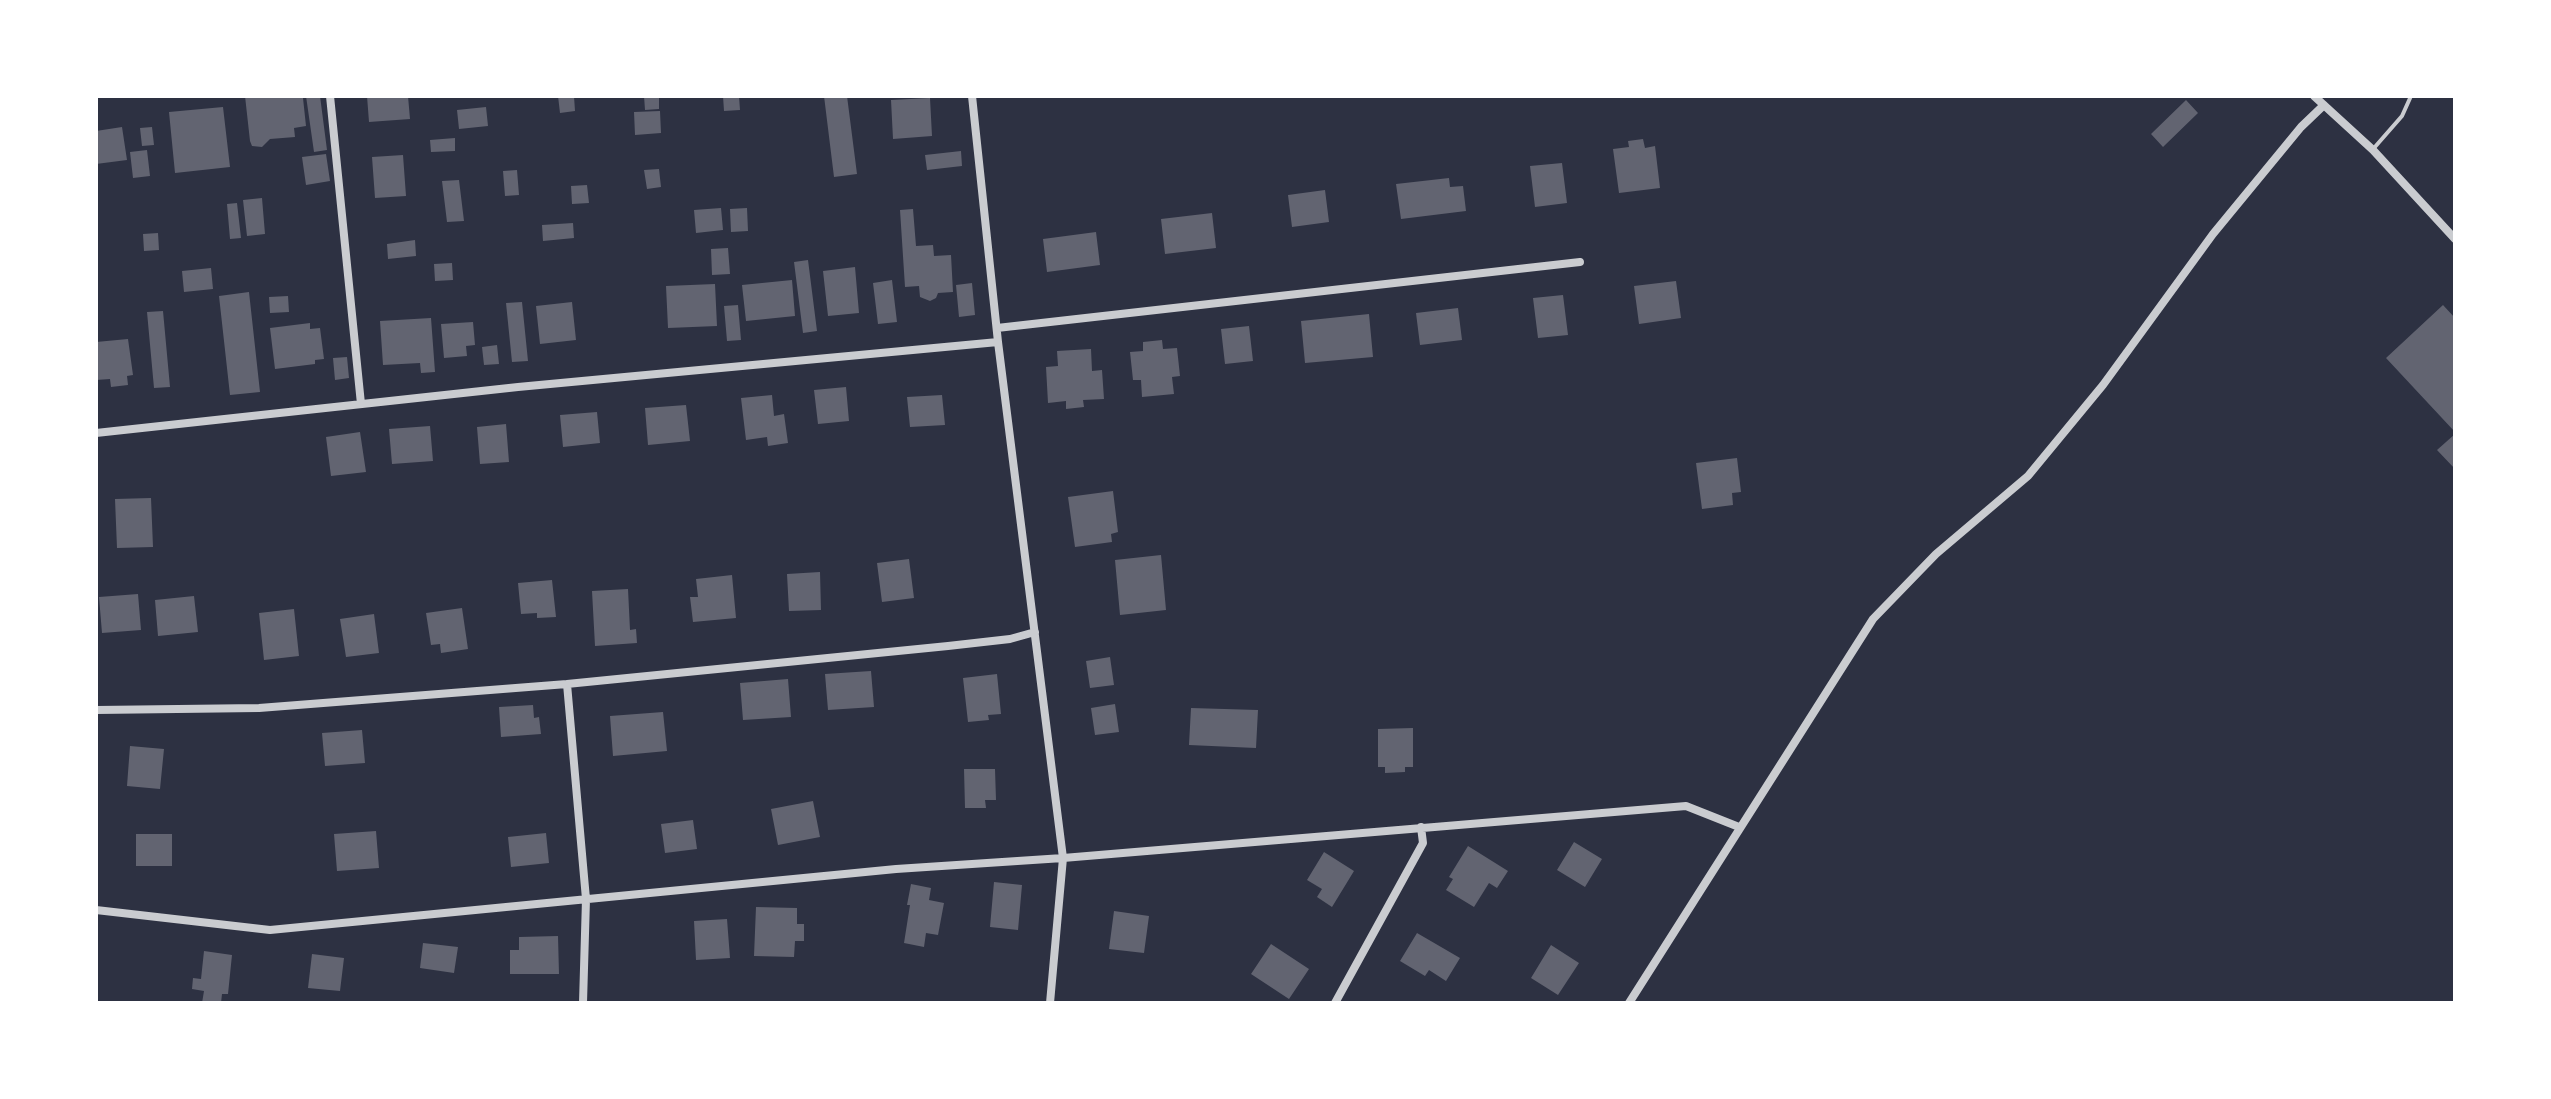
<!DOCTYPE html>
<html>
<head>
<meta charset="utf-8">
<style>
  body { margin:0 }
  #map { position:relative; width:2551px; height:1099px; overflow:hidden; background:#2d3142; font-family:"Noto Serif",serif }
  canvas { display:block }
  .frame { position:absolute; inset:0; border:98px solid #fff; pointer-events:none }
</style>
</head>
<body>
<div id="map">
<canvas width="2551" height="1099"></canvas>
<div class="frame"></div>
</div>
<script>
const g = document.querySelector('canvas').getContext('2d');
g.lineJoin = 'round';
function fill(path, color) {
  g.fillStyle = color;
  g.fill(path, 'evenodd');
}
function stroke(path, color, width, dash) {
  g.strokeStyle = color;
  g.lineWidth = width;
  g.lineCap = dash ? 'butt' : 'round';
  g.setLineDash(dash || []);
  g.stroke(path);
}
const building = new Path2D(`
  M245 96 303 98 306 126 294 128 295 137 270 139 262 147 252 146 250 141Z
  M306 96H320L327 150 314 152Z
  M367 96H408L410 119 369 122Z
  M558 96H574L575 111 560 113Z
  M644 96H659V109L645 110Z
  M723 96H739L740 110 724 111Z
  M824 96H847L857 174 834 177Z
  M930 98 932 136 893 139 891 100Z
  M2186 100 2198 113 2163 147 2151 134Z
  M223 107 230 167 175 173 169 112Z
  M486 107 488 126 459 129 457 110Z
  M660 111 661 133 635 135 634 112Z
  M122 127 127 160 96 164V131Z
  M152 127 154 145 142 146 140 128Z
  M455 138V151L431 152 430 140Z
  M1643 139 1645 148 1655 146 1660 188 1619 193 1613 149 1629 147 1628 141Z
  M147 150 150 176 133 178 130 152Z
  M961 151 962 166 927 170 925 155Z
  M326 154 330 181 306 185 302 157Z
  M403 155 406 196 375 198 372 157Z
  M1562 163 1567 203 1535 207 1530 166Z
  M659 169 661 187 647 189 644 170Z
  M517 170 519 195 505 196 503 171Z
  M1449 178 1450 187 1463 186 1466 211 1401 219 1396 184Z
  M459 180 464 221 447 222 442 181Z
  M587 185 589 203 572 204 571 186Z
  M1325 190 1329 222 1292 227 1288 195Z
  M262 198 265 234 247 236 243 200Z
  M237 203 241 238 230 239 227 204Z
  M721 208 723 230 696 233 694 210Z
  M747 208 748 231 731 232 730 209Z
  M913 209 916 246 933 245 934 256 951 255 953 292 938 293 936 298 930 301 920 297 919 286 905 287 900 210Z
  M1212 213 1216 248 1165 254 1161 219Z
  M573 223 574 238 543 241 542 225Z
  M1096 232 1100 265 1047 272 1043 239Z
  M158 233 159 250 144 251 143 234Z
  M415 240 416 256 388 259 387 244Z
  M728 248 730 274 712 275 711 249Z
  M808 260 817 331 803 333 794 262Z
  M452 263 453 280 435 281 434 264Z
  M855 267 859 313 828 316 823 271Z
  M211 268 213 289 184 292 182 271Z
  M792 280 795 316 746 321 742 285Z
  M892 280 897 322 878 324 873 283Z
  M1676 281 1681 318 1639 324 1634 286Z
  M972 283 975 315 959 317 956 285Z
  M715 284 717 326 668 328 666 286Z
  M249 292 260 392 230 395 219 296Z
  M1563 295 1568 335 1538 338 1533 298Z
  M288 296 289 312 270 313 269 297Z
  M522 302 528 361 512 362 506 303Z
  M572 302 576 340 540 344 536 306Z
  M738 305 741 340 727 341 724 306Z
  M2443 305 2455 318V432L2386 358Z
  M1458 308 1462 340 1420 345 1416 313Z
  M163 311 170 387 154 388 147 312Z
  M1369 314 1373 357 1305 363 1301 321Z
  M431 318 435 372 421 373 420 363 383 365 380 321Z
  M473 322 475 345 466 346 467 356 444 358 441 324Z
  M310 323V329L320 328 324 359 315 360V364L275 369 270 328Z
  M1249 326 1253 361 1225 364 1221 329Z
  M128 339 133 375 127 376 128 385 111 387 110 379 96 380V342Z
  M1162 340 1163 349 1177 348 1180 376 1172 377 1174 394 1142 397 1141 380H1133L1130 352 1143 351V342Z
  M497 345 499 364 484 365 482 347Z
  M1091 349 1092 371 1102 370 1104 399 1083 400 1084 407 1066 409V401L1048 403 1046 367 1058 366 1057 351Z
  M347 357 349 378 335 380 333 358Z
  M846 387 849 421 818 424 814 390Z
  M772 395 774 416 784 414 788 443 768 446 767 437 746 440 741 398Z
  M942 395 945 425 910 427 907 397Z
  M686 405 690 441 648 445 645 408Z
  M597 412 600 443 563 447 560 415Z
  M506 424 509 462 480 464 477 427Z
  M430 426 433 461 392 464 389 429Z
  M360 432 366 472 331 476 326 437Z
  M2455 434V469L2437 450Z
  M1737 458 1741 492 1732 493 1733 505 1702 509 1696 463Z
  M1113 491 1118 532 1111 534 1112 542 1075 547 1068 497Z
  M151 498 153 547 117 548 115 499Z
  M1161 555 1166 610 1120 615 1115 560Z
  M909 559 914 598 882 602 877 563Z
  M820 572 821 610 789 611 787 574Z
  M732 575 736 618 693 622 690 597H698L696 579Z
  M552 580 556 617 537 618V613L521 614 518 583Z
  M628 589 630 630 636 629 637 643 595 646 592 591Z
  M138 594 141 630 102 633 99 597Z
  M194 596 198 632 158 636 155 600Z
  M462 608 468 649 441 653 440 644 431 645 426 613Z
  M294 609 299 656 264 660 259 613Z
  M374 614 379 653 346 657 340 619Z
  M1110 657 1114 685 1090 688 1086 661Z
  M871 671 874 707 828 710 825 674Z
  M997 674 1001 714 988 715 989 720 968 722 963 678Z
  M788 679 791 717 743 720 740 683Z
  M1115 704 1119 732 1095 735 1091 708Z
  M533 705 534 718 539 717 541 734 501 737 499 707Z
  M1191 708 1258 710 1256 748 1189 745Z
  M663 712 667 751 613 756 610 716Z
  M1413 728V767H1405V772L1385 773V767H1378V729Z
  M362 730 365 763 325 766 322 733Z
  M130 746 164 749 160 789 127 786Z
  M964 769H995L996 800H985L986 808H965Z
  M813 801 820 837 778 845 771 809Z
  M693 820 697 849 665 853 661 824Z
  M376 831 379 868 337 871 334 834Z
  M546 833 549 863 511 867 508 837Z
  M136 834H172V866H136Z
  M1574 842 1602 859 1585 887 1557 870Z
  M1468 846 1508 871 1497 888 1489 883 1474 907 1446 890 1453 879 1449 877Z
  M1324 852 1354 871 1332 907 1317 897 1322 889 1307 880Z
  M994 882 1022 885 1018 930 990 927Z
  M911 884 931 888 929 900 944 903 938 935 926 933 924 947 904 943 910 905H907Z
  M756 907 797 908V924H804V941H795L794 957 754 956Z
  M1114 911 1149 916 1144 953 1109 949Z
  M727 919 730 958 696 960 694 921Z
  M1417 933 1460 958 1446 981 1429 970 1425 976 1400 961Z
  M558 936 559 974H510V950H519V937Z
  M423 943 458 947 454 973 420 968Z
  M1271 944 1309 969 1289 999 1251 974Z
  M1551 945 1579 963 1558 995 1531 978Z
  M204 951 232 955 228 994H222L221 1003H202L204 991 192 989 193 978 201 979Z
  M312 954 344 958 340 991 308 988Z`);
const service = new Path2D(`
  M2374 148 2402 116 2411 96`);
const minor = new Path2D(`
  M330 96 361 404
  M972 96 998 342 1063 858 1050 1003
  M2314 96 2373 150 2455 239
  M997 328 1580 262
  M96 433 518 387 998 342
  M567 684 586 899 583 1003
  M96 710 259 708 567 684 948 646 1010 639 1035 632
  M96 910 270 930 896 869 1063 858 1686 806 1739 827
  M1335 1003 1423 843 1421 827
  M1629 1003 1873 619 1936 554 2028 476 2103 385 2213 234 2301 127 2324 105`);
fill(building, '#626471');
stroke(service, '#caccd0', 4);
stroke(minor, '#caccd0', 8);
</script>
</body>
</html>
